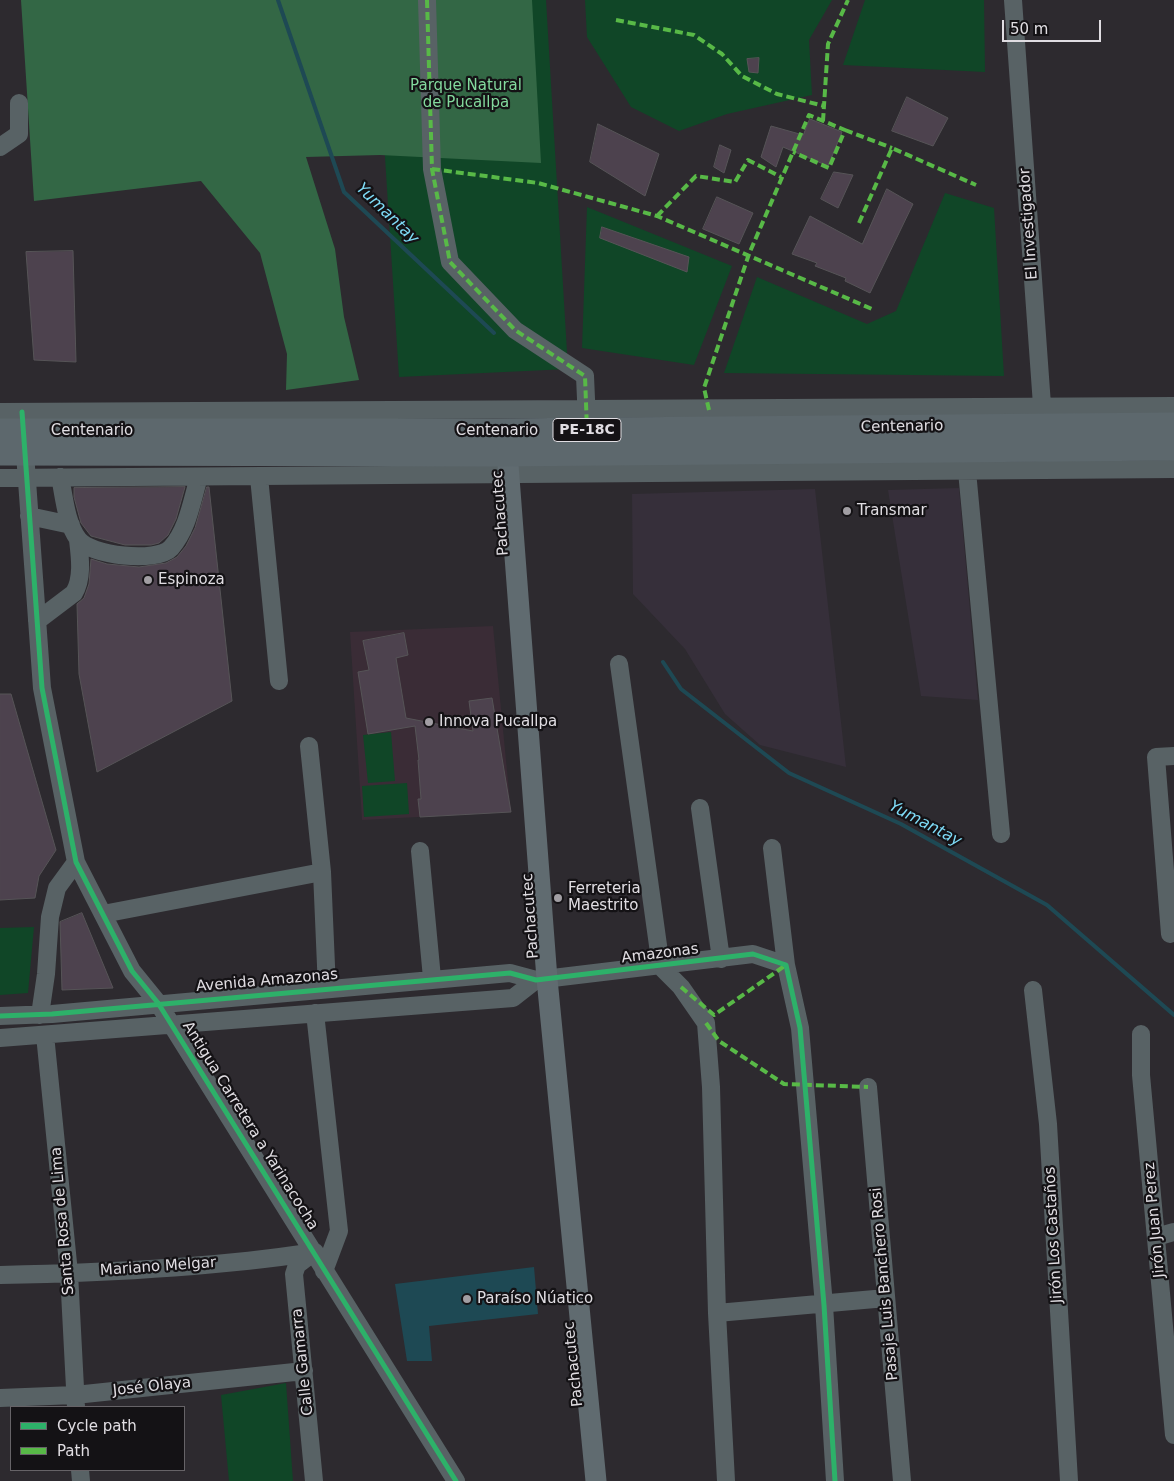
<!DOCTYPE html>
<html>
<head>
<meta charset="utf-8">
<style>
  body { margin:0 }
  #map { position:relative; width:1174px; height:1481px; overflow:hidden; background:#2d2a2f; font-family:"DejaVu Sans",sans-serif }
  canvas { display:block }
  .legend { position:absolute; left:10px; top:1406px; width:175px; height:65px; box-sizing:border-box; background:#141215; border:1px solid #666367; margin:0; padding:6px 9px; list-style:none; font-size:15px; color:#e0dde2 }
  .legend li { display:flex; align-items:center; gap:10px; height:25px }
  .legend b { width:25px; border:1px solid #666367 }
  .scale { position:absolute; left:1002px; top:20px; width:99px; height:22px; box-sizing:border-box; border:2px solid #e0dde2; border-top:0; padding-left:6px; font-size:15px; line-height:18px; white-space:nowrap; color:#e0dde2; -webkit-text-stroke:4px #141215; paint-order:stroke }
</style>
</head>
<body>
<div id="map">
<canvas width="1174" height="1481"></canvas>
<ul class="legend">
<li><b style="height:6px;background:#2db169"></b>Cycle path</li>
<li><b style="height:6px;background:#58b947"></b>Path</li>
</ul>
<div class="scale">50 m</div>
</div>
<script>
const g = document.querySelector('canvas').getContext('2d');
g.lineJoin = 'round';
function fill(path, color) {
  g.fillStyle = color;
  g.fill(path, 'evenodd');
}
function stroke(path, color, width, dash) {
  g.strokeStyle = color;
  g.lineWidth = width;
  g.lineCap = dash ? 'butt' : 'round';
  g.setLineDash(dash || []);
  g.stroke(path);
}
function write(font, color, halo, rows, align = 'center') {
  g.font = font + ' "DejaVu Sans",sans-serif';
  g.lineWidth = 4.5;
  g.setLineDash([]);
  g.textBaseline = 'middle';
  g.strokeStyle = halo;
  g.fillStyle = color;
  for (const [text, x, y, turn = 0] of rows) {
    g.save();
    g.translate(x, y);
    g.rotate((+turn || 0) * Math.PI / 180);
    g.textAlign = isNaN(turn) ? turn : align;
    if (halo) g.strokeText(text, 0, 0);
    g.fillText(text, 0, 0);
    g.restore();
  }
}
const built = new Path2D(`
  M959 488 978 700 921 696 888 490Z
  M815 489 846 767 760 745 725 714 685 649 633 594 632 494Z`);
const education = new Path2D(`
  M493 626 511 812 362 820 350 632Z`);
const green = new Path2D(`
  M375 0H546L568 369 399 377Z
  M585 0H832L809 40 812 95 727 114 679 131 631 107 587 37Z
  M865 0H984L985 72 843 65Z
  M945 193 994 208 1004 376 724 373 757 277 867 324 896 311Z
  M587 207 732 266 694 365 582 348Z
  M391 732 395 781 368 783 363 735Z
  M407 783 409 814 364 817 362 786Z
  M34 927 28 993 0 995V928Z
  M286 1383 293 1481H229L221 1395Z`);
const forest = new Path2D(`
  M21 0H532L541 163 380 155 306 157 335 249 344 317 359 380 286 390 287 354 260 253 201 181 34 201Z`);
const water = new Path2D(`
  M534 1267 538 1314 429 1326 432 1361H407L395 1284Z`);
const stream = new Path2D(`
  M278 0 344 192 494 333
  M663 662 681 689 789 773 901 824 1047 905 1174 1015`);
const building = new Path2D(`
  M759 58 758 73 749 72 747 59Z
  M907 97 948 118 933 146 892 131Z
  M810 119 842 132 828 166 783 147 776 167 761 157 771 126 803 135Z
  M598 124 659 154 645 196 590 162Z
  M720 145 731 150 724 173 714 167Z
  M834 172 853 175 838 208 821 199Z
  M887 189 913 204 870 293 845 281 846 278 815 266 817 263 792 254 810 216 862 244Z
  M717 197 753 213 739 244 703 229Z
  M602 227 689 257 687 272 600 238Z
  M73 251 76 362 34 360 26 252Z
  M185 487 176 519 168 535 159 543 151 545H125L91 536 81 523 74 497V488Z
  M207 487H209L232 701 97 772 79 674 77 604 84 598 89 584 91 559 107 564 139 567 166 563 177 557 186 546 195 528Z
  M404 633 408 655 396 658 406 718 473 731 469 701 492 698 511 812 420 817 418 799H421L418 760H419L415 726 368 734 358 672 369 670 363 641Z
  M0 694H11L56 850 39 876 35 898 0 900Z
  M82 913 113 988 62 990 60 922Z`);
const minor = new Path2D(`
  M427 0 432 169 450 262 515 330 585 376 587 422
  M1013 0 1043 419
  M0 147 19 134V103
  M0 412 1174 406
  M22 412 42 688 76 862 132 971 158 1003 456 1481
  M967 471 1001 834
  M60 477C64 496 66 523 78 539 90 556 157 563 171 548 188 529 192 500 199 477
  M259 477 279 681
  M0 478 1174 469
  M29 516 71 525
  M37 621 74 593C83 578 80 557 78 540
  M619 664 661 967 681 987 706 1023 711 1087 717 1313 726 1481
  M309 746 322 872 327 989
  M700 808 721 959
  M772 848 786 965 800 1028 824 1305 835 1481
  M420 851 432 978
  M103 914 322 872
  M1170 934 1156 757 1174 756
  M1033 990 1048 1124 1069 1481
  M315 1013 339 1231 324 1271
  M40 1015 46 974 50 917 57 888 76 862
  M0 1016 52 1014 510 973 536 980 753 954 786 965
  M1141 1034V1075L1174 1435
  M45 1035 69 1273 76 1407
  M0 1038 513 998 536 980
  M868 1087 902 1481
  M1156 1237 1174 1232
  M0 1275C104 1273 212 1268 315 1252
  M717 1313 886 1298
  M0 1398 75 1395 304 1371
  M80 1470 81 1481
  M314 1481 294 1274 297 1265 314 1252`);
const major = new Path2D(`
  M506 438 547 979 596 1481`);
const highway = new Path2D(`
  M0 431H494L1174 425
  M0 453 497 454 1174 448`);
const quiet = new Path2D(`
  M427 0 432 169 450 262 515 330 585 376 587 430
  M616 20 694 35 722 54 742 76 777 94 824 106
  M823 121 828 44 848 0
  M845 130 892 148
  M432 169 538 183 657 216 872 309
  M657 216 696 176 735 182 748 160 781 177
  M859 223 892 148 976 185
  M709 410 704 388 749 254 809 115 845 130 829 168 793 152
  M681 987 714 1015 786 965
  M706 1023 719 1041 784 1084 868 1087`);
const cycleway = new Path2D(`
  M22 412 42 688 76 862 132 971 158 1003 456 1481
  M0 1016 52 1014 510 973 536 980 753 954 786 965 800 1028 824 1305 835 1481`);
const markers = [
  [847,511,5,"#a19ea3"],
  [148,580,5,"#a19ea3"],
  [429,722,5,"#a19ea3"],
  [558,898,5,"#a19ea3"],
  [467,1299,5,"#a19ea3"]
];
const shields = [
  [587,430,68]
];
const shieldNames = [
  ["PE-18C",587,430]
];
const parkNames = [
  ["Parque Natural",466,86],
  ["de Pucallpa",466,103]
];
const streetNames = [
  ["El Investigador",1029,224,-94],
  ["Centenario",902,427,-1],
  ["Centenario",92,431],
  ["Centenario",497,431],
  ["Pachacutec",501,513,-94],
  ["Pachacutec",531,916,-94],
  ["Amazonas",660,954,-7],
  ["Avenida Amazonas",267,981,-5],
  ["Antigua Carretera a Yarinacocha",250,1126,58],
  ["Jirón Juan Perez",1155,1220,-95],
  ["Santa Rosa de Lima",63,1221,-95],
  ["Jirón Los Castaños",1054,1235,-93],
  ["Mariano Melgar",158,1267,-4],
  ["Pasaje Luis Banchero Rosi",885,1284,-95],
  ["Calle Gamarra",303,1362,-96],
  ["Pachacutec",574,1364,-96],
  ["José Olaya",152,1387,-6]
];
const poiNames = [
  ["Transmar",857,511],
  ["Espinoza",158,580],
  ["Innova Pucallpa",439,722],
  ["Ferreteria",568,889],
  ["Maestrito",568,906],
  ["Paraíso Núatico",477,1299]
];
const waterNames = [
  ["Yumantay",387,214,44],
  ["Yumantay",925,824,28]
];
fill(built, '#362f3a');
fill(education, '#3a2c36');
fill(green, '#104627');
fill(forest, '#336745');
fill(water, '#1e4954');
stroke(stream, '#1e4954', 4);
fill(building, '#4d424e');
stroke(building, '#565457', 1);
stroke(minor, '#586265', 18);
stroke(major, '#606b70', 21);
stroke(highway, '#5d686d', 25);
stroke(quiet, '#58b947', 4, [8, 4]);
stroke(cycleway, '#2db169', 5);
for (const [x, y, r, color] of markers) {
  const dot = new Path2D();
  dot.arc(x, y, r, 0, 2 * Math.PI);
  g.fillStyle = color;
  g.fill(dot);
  stroke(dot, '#141215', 2);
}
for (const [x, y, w] of shields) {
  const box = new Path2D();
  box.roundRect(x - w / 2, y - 11.5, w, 23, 4);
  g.fillStyle = '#141215';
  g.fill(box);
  stroke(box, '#e0dde2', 1);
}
write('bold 14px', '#e0dde2', null, shieldNames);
write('15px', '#83d99d', '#141215', parkNames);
write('15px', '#e0dde2', '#141215', streetNames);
write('15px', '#e0dde2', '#141215', poiNames, 'left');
write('italic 16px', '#7edbf6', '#141215', waterNames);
</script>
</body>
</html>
